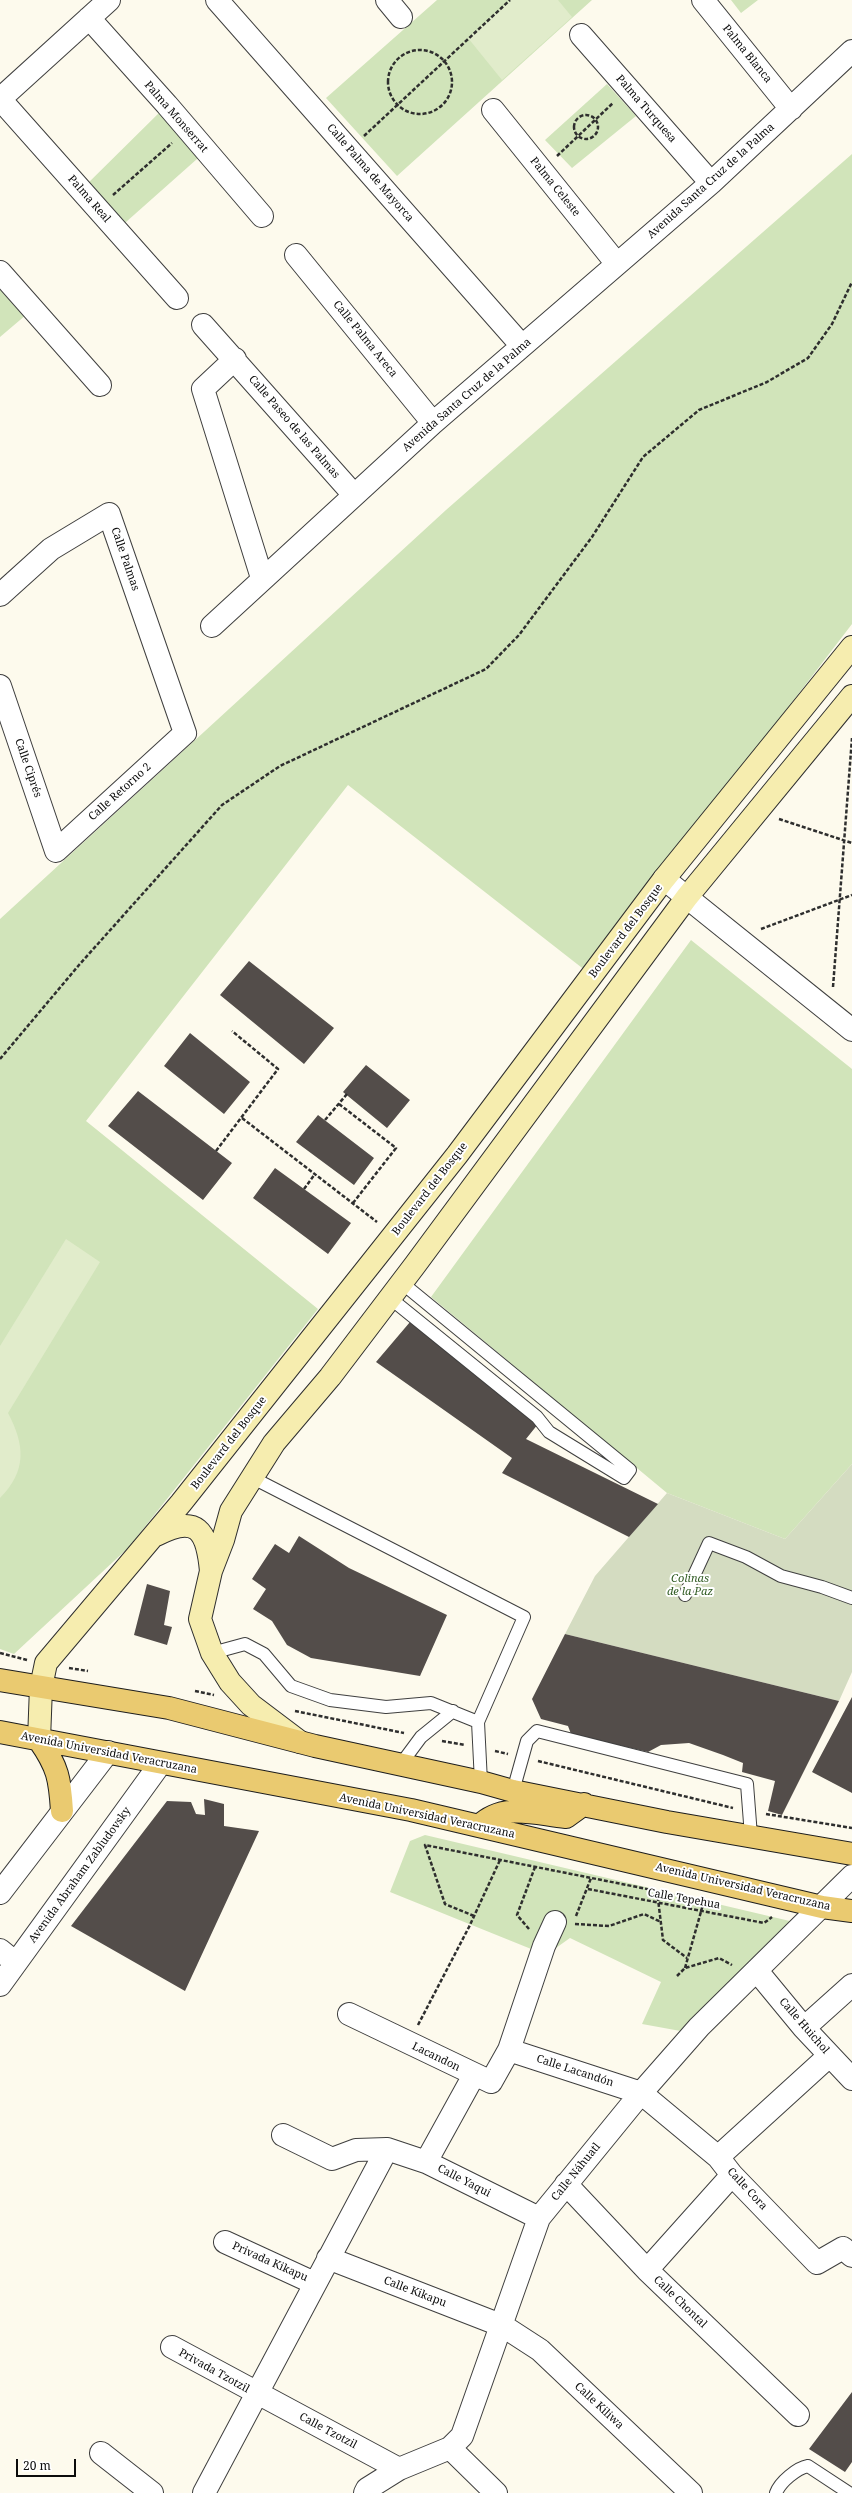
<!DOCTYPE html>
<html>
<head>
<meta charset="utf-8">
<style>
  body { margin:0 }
  #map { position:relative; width:852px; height:2493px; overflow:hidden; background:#fdfaed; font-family:"Noto Serif",serif }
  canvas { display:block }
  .scale { position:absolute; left:16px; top:2459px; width:60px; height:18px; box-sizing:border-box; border:2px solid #0c0c0c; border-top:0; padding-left:5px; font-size:12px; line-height:14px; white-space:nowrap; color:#0c0c0c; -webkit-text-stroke:3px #fff; paint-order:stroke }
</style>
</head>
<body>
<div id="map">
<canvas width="852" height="2493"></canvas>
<div class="scale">20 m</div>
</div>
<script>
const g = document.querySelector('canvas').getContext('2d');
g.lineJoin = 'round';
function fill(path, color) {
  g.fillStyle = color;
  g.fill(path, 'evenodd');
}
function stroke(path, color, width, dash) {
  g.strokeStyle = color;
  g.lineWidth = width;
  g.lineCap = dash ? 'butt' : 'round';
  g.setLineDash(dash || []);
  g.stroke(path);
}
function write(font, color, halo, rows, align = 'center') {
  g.font = font + ' "Noto Serif",serif';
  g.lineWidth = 4;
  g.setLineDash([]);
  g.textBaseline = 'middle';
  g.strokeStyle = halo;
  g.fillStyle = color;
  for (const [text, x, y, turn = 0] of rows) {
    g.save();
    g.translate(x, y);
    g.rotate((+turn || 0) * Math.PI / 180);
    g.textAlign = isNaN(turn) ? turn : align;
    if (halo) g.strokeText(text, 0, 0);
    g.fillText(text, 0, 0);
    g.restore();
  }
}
const green = new Path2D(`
  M437 0H592L397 176 326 98Z
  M731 0H758L741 13Z
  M607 84 636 116 572 168 545 140Z
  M167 105 206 151 117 230 81 190Z
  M852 154V624L586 971 348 785 86 1121 318 1309 128 1548 14 1654 0 1649V919L446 510Z
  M0 272 33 309 0 337Z
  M691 940 852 1069V1464L785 1539 667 1493 431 1297Z
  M425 1835 794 1922 697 2034 642 2024 661 1982 570 1938 546 1955 390 1892 410 1841Z`);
const cemetery = new Path2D(`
  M852 1464V1672L839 1701 565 1634 595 1576 667 1493 785 1539Z`);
const pitch = new Path2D(`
  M510 0H558L572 17 502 80 468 38Z
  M66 1239 100 1262 8 1413C25 1445 27 1471 0 1498V1346Z`);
const building = new Path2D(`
  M249 961 334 1028 304 1064 220 995Z
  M190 1033 250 1082 224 1114 164 1066Z
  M366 1065 410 1100 387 1128 343 1092Z
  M138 1091 232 1163 203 1200 108 1126Z
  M318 1115 374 1158 354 1185 296 1142Z
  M275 1168 351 1223 328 1254 253 1198Z
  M410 1322 538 1424 526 1439 658 1504 629 1537 502 1473 512 1458 376 1362Z
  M299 1536 349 1568 447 1615 420 1676 311 1658 287 1645 272 1621 253 1609 266 1589 252 1579 275 1544 289 1553Z
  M147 1584 170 1591 164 1625 172 1627 167 1645 134 1635Z
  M565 1634 839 1701 782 1815 768 1811 775 1781 742 1772 743 1763 723 1755 689 1743 661 1745 648 1752 571 1734 568 1726 541 1719 532 1699Z
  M852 1697V1793L812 1772Z
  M204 1799 224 1804V1826L259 1831 185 1991 71 1926 167 1801 191 1802 196 1814 205 1815Z
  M852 2392V2462L845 2472 809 2449Z`);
const path = new Path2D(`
  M388 82a32 32 0 1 1 64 0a32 32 0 1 1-64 0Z
  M574 127a12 12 0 1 1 24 0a12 12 0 1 1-24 0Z
  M364 136 510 0
  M557 156 613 103
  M113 195 172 143
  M779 819 852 843
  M761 929 852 895
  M833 987 852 738
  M0 1059 79 965 222 805 280 766 486 669 519 635 592 537 643 457 699 410 767 382 808 358 832 324 852 282
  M339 1104 396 1148 353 1203
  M242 1118 377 1222
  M325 1120 347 1094
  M216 1151 278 1069 232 1031
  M304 1189 315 1174
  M0 1653 27 1660
  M69 1668 88 1671
  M195 1691 214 1695
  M295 1711 404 1733
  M442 1741 465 1745
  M495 1751 508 1754
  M538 1761 733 1808
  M766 1814 852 1828
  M588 1889 764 1923 772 1917
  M657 1891 663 1940 687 1958
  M474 1916 445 1904 425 1845 652 1890
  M576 1916 591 1878
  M575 1924 609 1926 644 1914 661 1922
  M529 1929 517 1915 535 1867
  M685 1968 704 1901
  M677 1976 685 1968 719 1958 732 1965
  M418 2025 469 1927 500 1860`);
const service = new Path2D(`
  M390 1298 537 1417 549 1432 624 1478 630 1470 402 1283
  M251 1477 524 1617 478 1722 481 1782
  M685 1595 709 1543 746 1557 781 1576 822 1587 852 1598
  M212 1653 245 1644 264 1654 291 1686 330 1700 386 1707 431 1703 478 1722
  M401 1764 421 1737 453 1711
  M513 1791 527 1741 537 1731 747 1784 751 1836
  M776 2493C780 2482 797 2468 808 2466L849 2493`);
const minor = new Path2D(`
  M217 0 522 346
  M387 0 401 17
  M703 0 791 109
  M89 18 167 105 262 216
  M581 35 711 183
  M0 99 177 298
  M0 99 109 0
  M493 110 617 264
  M296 255 433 423
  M0 272 100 385
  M203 325 354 495
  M235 359 203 389 262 578
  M0 595 51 549 109 514 185 733 56 851 0 686
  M212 626 433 423 711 183 852 51
  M664 879 852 1030
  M0 1893 108 1752
  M0 1950 16 1963
  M757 1971 804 2028 852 2079
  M0 1985 160 1764
  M349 2014 491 2082 509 2050 544 1946 555 1922
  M804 2028 852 1985
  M509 2050 641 2093 718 2157 732 2175 817 2263 843 2248 852 2256
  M283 2135 332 2159 356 2150 387 2149 426 2162 539 2218
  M718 2157 829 2056
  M426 2162 474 2075
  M566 2184 647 2270 798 2415
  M225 2242 314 2283
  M328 2258 503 2326 540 2350 691 2493
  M647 2270 732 2175
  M172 2347 399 2469
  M450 2448 496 2493
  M101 2453 152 2493
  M204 2493 387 2149
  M365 2493 367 2489 399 2469 450 2448 462 2436 539 2218 641 2093 699 2027 852 1876`);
const secondary = new Path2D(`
  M156 1535C197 1514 207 1530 211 1571
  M39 1740 41 1687 46 1663 181 1503 457 1155 664 879 852 647
  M300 1742 251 1705 230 1682 212 1653 200 1619 211 1571 223 1540 231 1511 274 1443 330 1377 415 1265 687 897 852 696`);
const primary = new Path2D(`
  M0 1680 169 1708 315 1746 481 1782 513 1791 667 1822 852 1854
  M0 1732 411 1810 822 1907 852 1911
  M39 1740C58 1767 60 1779 62 1811
  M479 1826C504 1802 535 1814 566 1817L584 1804`);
const streetNames = [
  ["Palma Blanca",747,54,51],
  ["Palma Turquesa",646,109,49],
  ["Palma Monserrat",176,117,49],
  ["Calle Palma de Mayorca",370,173,49],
  ["Avenida Santa Cruz de la Palma",711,181,-42],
  ["Palma Celeste",555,187,51],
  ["Palma Real",89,199,49],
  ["Calle Palma Areca",365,339,51],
  ["Avenida Santa Cruz de la Palma",467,395,-41],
  ["Calle Paseo de las Palmas",294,427,49],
  ["Calle Palmas",125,559,71],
  ["Calle Ciprés",28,768,71],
  ["Calle Retorno 2",120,792,-42],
  ["Boulevard del Bosque",626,931,-53],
  ["Boulevard del Bosque",430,1189,-52],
  ["Boulevard del Bosque",229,1443,-52],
  ["Avenida Universidad Veracruzana",109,1753,11],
  ["Avenida Universidad Veracruzana",427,1816,12],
  ["Avenida Abraham Zabludovsky",80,1875,-54],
  ["Avenida Universidad Veracruzana",743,1887,13],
  ["Calle Tepehua",684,1899,10],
  ["Calle Huichol",804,2026,49],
  ["Lacandon",436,2057,26],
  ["Calle Lacandón",575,2071,18],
  ["Calle Náhuatl",576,2172,-51],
  ["Calle Yaqui",464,2181,27],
  ["Calle Cora",747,2189,47],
  ["Privada Kikapu",270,2262,24],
  ["Calle Kikapu",415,2292,21],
  ["Calle Chontal",680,2302,44],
  ["Privada Tzotzil",214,2371,29],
  ["Calle Kiliwa",599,2406,43],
  ["Calle Tzotzil",328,2431,28]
];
const parkNames = [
  ["Colinas",690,1579],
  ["de la Paz",690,1592]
];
fill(green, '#d1e4ba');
fill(cemetery, '#d4dcc1');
fill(pitch, '#e1eccb');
fill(building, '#534d4a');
stroke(service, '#3f3f3f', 14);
stroke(minor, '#3f3f3f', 24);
stroke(secondary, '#2e2e2e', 24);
stroke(primary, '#1d1d1d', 24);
stroke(path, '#2e2e2e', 2.5, [4, 2]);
stroke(service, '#fff', 12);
stroke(minor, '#fff', 22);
stroke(secondary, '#f6edaf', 22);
stroke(primary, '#eaca70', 22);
write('11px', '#0c0c0c', '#fff', streetNames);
write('italic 11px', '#315c24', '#fff', parkNames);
</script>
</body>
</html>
